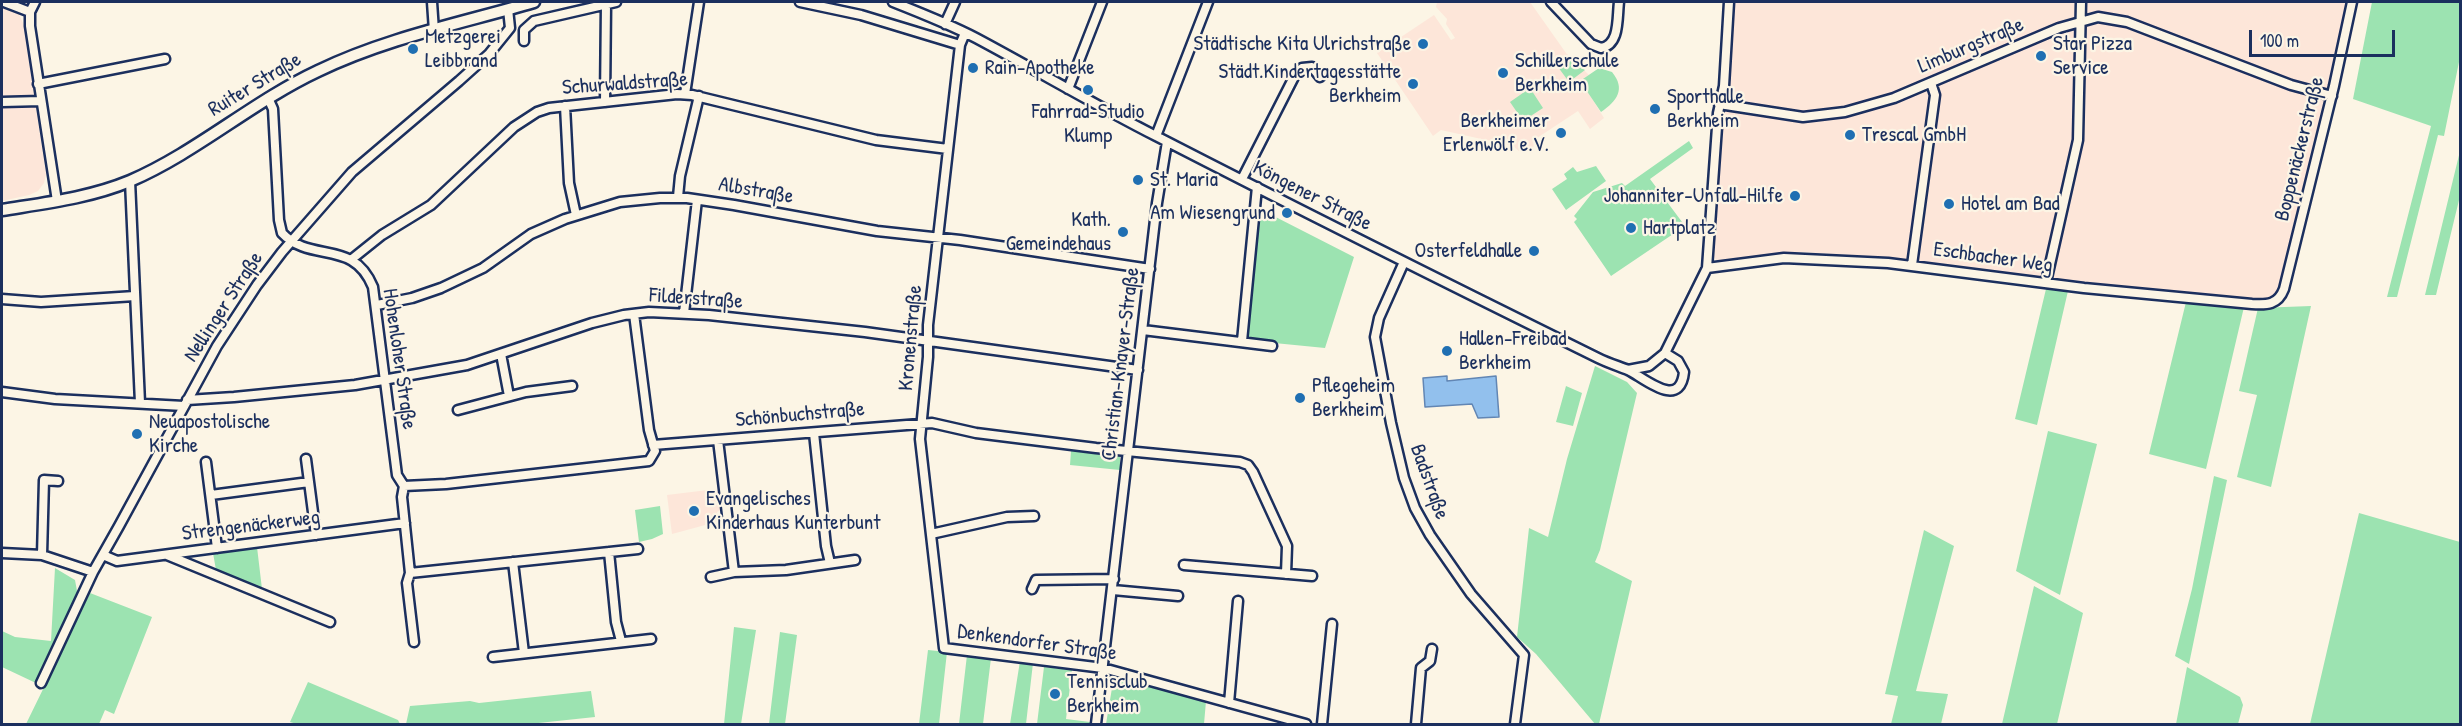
<!DOCTYPE html>
<html>
<head>
<meta charset="utf-8">
<style>
  body { margin:0 }
  #map { position:relative; width:2462px; height:726px; overflow:hidden; background:#fcf5e5; font-family:"Patrick Hand",sans-serif }
  canvas { display:block }
  .frame { position:absolute; inset:0; border:3px solid #1b2f5e; pointer-events:none }
  .scale { position:absolute; left:2249px; top:30px; width:146px; height:27px; box-sizing:border-box; border:3px solid #1b2f5e; border-top:0; padding-left:8px; font-size:18px; line-height:21px; white-space:nowrap; color:#1b2f5e; -webkit-text-stroke:4px #fcf5e5; paint-order:stroke }
</style>
</head>
<body>
<div id="map">
<canvas width="2462" height="726"></canvas>
<div class="frame"></div>
<div class="scale">100 m</div>
</div>
<script>
const g = document.querySelector('canvas').getContext('2d');
g.lineJoin = 'round';
function fill(path, color) {
  g.fillStyle = color;
  g.fill(path, 'evenodd');
}
function stroke(path, color, width, dash) {
  g.strokeStyle = color;
  g.lineWidth = width;
  g.lineCap = dash ? 'butt' : 'round';
  g.setLineDash(dash || []);
  g.stroke(path);
}
function write(font, color, halo, rows, align = 'center') {
  g.font = font + ' "Patrick Hand",sans-serif';
  g.lineWidth = 4.5;
  g.setLineDash([]);
  g.textBaseline = 'middle';
  g.strokeStyle = halo;
  g.fillStyle = color;
  for (const [text, x, y, turn = 0] of rows) {
    g.save();
    g.translate(x, y);
    g.rotate((+turn || 0) * Math.PI / 180);
    g.textAlign = isNaN(turn) ? turn : align;
    if (halo) g.strokeText(text, 0, 0);
    g.fillText(text, 0, 0);
    g.restore();
  }
}
const built = new Path2D(`
  M1437 2H1530L1566 53 1589 75 1581 81 1604 118 1590 129 1578 111 1537 138 1534 141 1533 150 1524 149 1519 151 1513 146 1441 130 1433 136 1377 53 1434 15 1451 40 1455 38 1446 24 1447 19 1436 7Z
  M1733 2H2348L2331 82 2279 288 2275 294 2268 298H2250L2099 284 1903 259 1802 252 1775 253 1718 262 1714 257 1718 185 1723 118 1727 99Z
  M2 6 18 12 23 23 46 174 44 183 38 191 29 195 2 201Z
  M716 489 719 492 721 510 717 512 720 521 672 534 667 495Z`);
const green = new Path2D(`
  M2372 2H2460V57L2444 136 2438 135 2397 297H2387L2431 126 2353 99Z
  M1571 57 1585 70 1569 82 1558 67Z
  M1599 68 1612 72C1626 89 1617 101 1601 112L1580 81Z
  M1530 88 1543 108 1523 121 1510 102Z
  M1689 141 1693 148 1650 179 1685 226 1611 276 1574 222 1577 219 1574 216 1593 192 1622 183 1625 186Z
  M2460 151V196L2436 295H2425Z
  M1596 166 1606 181 1566 210 1552 189 1567 179 1564 174 1573 167 1577 172Z
  M1258 208 1354 257 1325 348 1254 341 1247 336Z
  M2049 288 2068 291 2037 425 2015 419 2046 289Z
  M2186 302 2244 307 2206 469 2149 454Z
  M2311 306 2271 487 2237 477 2257 395 2239 391 2258 308Z
  M1595 366 1627 382 1637 393 1600 550 1595 562 1632 581 1599 724H1595L1536 654 1517 637 1529 528 1548 537 1567 459Z
  M1566 386 1582 393 1573 426 1556 422Z
  M2048 431 2097 444 2060 595 2016 571Z
  M1071 451 1120 456V470L1070 465Z
  M2214 476 2227 480 2189 664 2175 656 2192 589Z
  M660 506 663 534 652 539 639 542 635 510Z
  M2359 513 2460 542V724H2310Z
  M1924 530 1954 546 1916 691 1948 694 1941 724H1891L1898 696 1885 694Z
  M257 547 262 589 216 570 213 553Z
  M55 568 75 580 77 591 79 592 38 684 2 667V631L15 637 51 641Z
  M2034 586 2083 613 2057 724H2002Z
  M90 593 152 617 114 714 105 710 99 724H26Z
  M734 627 756 630 741 724H724Z
  M780 632 797 635 785 724H769Z
  M928 650 947 652 939 724H919Z
  M967 655 991 658 983 724H959Z
  M1020 661 1033 663 1026 724H1010Z
  M1044 667 1072 670 1066 719 1090 722V724H1037Z
  M2187 667 2240 697 2243 705 2238 724H2176Z
  M1114 676 1206 701 1204 724H1106Z
  M308 682 398 720 400 724H297L290 722Z
  M591 691 595 717 529 724H406L410 706 470 701 479 703Z`);
const water = new Path2D(`
  M1447 376V381L1496 376 1499 417 1478 418 1472 404 1425 407 1423 378Z`);
const minor = new Path2D(`
  M4 2 30 12
  M35 2 30 12V26L57 201
  M432 2 434 31
  M800 2 861 15 960 45
  M893 2C921 13 949 24 976 38 1036 70 1095 105 1156 136 1302 211 1450 285 1598 358 1608 363 1618 366 1628 370 1643 377 1680 411 1684 372L1678 361 1665 353
  M1551 2 1591 44 1601 48C1620 45 1617 18 1619 2
  M945 24 955 2
  M965 33 960 45 928 325V357L920 439 944 648 1103 668 1306 724
  M524 41V30L534 21 616 2
  M38 84 165 59
  M1068 89 1102 2
  M685 94 699 2
  M268 98 273 109 279 220 282 233C311 264 353 238 373 287L397 475 404 486
  M2 102 41 101
  M605 102 606 4
  M1719 104 1803 117 1845 112 1894 98 2059 28 2098 17 2127 22 2291 85 2332 96
  M565 106 569 183 576 215
  M1156 136 1208 2
  M1242 179 1296 73 1302 68 1312 67 1320 77
  M130 181 140 403
  M678 197 680 176 699 96
  M352 259 382 235 431 205 514 127 537 112 549 108 677 94 692 95 876 140 948 149
  M1404 262 1379 318 1375 337 1391 423 1404 478 1415 508 1430 535 1471 594 1524 655 1515 724
  M1912 265 1935 95 1931 83
  M1707 268 1784 258 1888 263 2084 288 2252 304C2267 305 2278 305 2284 289L2334 86 2352 2
  M2046 282 2078 140 2081 2
  M2 299 41 302 135 296
  M377 305 412 298 441 288 483 268 531 234 565 219 620 202 660 198H687L734 205 877 231 960 240 1150 269
  M684 313 697 200
  M1143 330 1272 346
  M1242 341 1257 187
  M501 354 509 396
  M1628 370 1649 366 1665 353 1707 268 1718 113 1724 86 1729 2
  M2 392 55 399 184 406
  M187 400 234 397 355 385 467 365 592 323 624 315 649 312 709 315 865 332 1138 370
  M458 410 526 392 572 386
  M814 433 826 546 830 563
  M718 440 734 572
  M653 445 932 423 976 433 1096 448 1240 462 1248 465 1253 472 1287 546 1286 574
  M306 459 316 535
  M206 462 217 548
  M404 486 446 484 649 461 655 451 649 430 634 314
  M404 486 402 497 410 573 407 583 414 642
  M211 495 309 482
  M931 534 1007 517 1034 516
  M609 552 616 622 621 641
  M2 553 42 555 93 572
  M42 555 44 480 58 481
  M103 555 117 561 405 523
  M167 555 330 622
  M513 562 524 653
  M1184 565 1312 576
  M410 573 638 549
  M711 577 734 572 786 570 855 560
  M1032 589 1036 580 1114 579
  M1113 590 1178 596
  M493 657 651 639
  M41 683 93 572 119 526 217 346 257 285 282 252 352 172 459 81 489 54 510 28 508 9
  M1229 703 1238 601
  M1096 724 1157 203 1167 142
  M1322 724 1332 624
  M1416 724 1421 668 1430 661 1432 649`);
const tertiary = new Path2D(`
  M2 210C45 203 89 198 130 181 197 152 252 102 318 71 386 38 462 23 534 2`);
const markers = [
  [1423,44,6,"#1f6fb2"],
  [413,49,6,"#1f6fb2"],
  [2041,56,6,"#1f6fb2"],
  [973,68,6,"#1f6fb2"],
  [1503,73,6,"#1f6fb2"],
  [1413,84,6,"#1f6fb2"],
  [1088,90,6,"#1f6fb2"],
  [1655,109,6,"#1f6fb2"],
  [1561,133,6,"#1f6fb2"],
  [1850,135,6,"#1f6fb2"],
  [1138,180,6,"#1f6fb2"],
  [1795,196,6,"#1f6fb2"],
  [1949,204,6,"#1f6fb2"],
  [1287,213,6,"#1f6fb2"],
  [1631,228,6,"#1f6fb2"],
  [1123,232,6,"#1f6fb2"],
  [1534,251,6,"#1f6fb2"],
  [1447,351,6,"#1f6fb2"],
  [1300,398,6,"#1f6fb2"],
  [137,434,6,"#1f6fb2"],
  [694,511,6,"#1f6fb2"],
  [1055,694,6,"#1f6fb2"]
];
const poiNames = [
  ["Metzgerei",425,37],
  ["Leibbrand",425,61],
  ["Städtische Kita Ulrichstraße",1411,44,"right"],
  ["Star Pizza",2053,44],
  ["Service",2053,68],
  ["Schillerschule",1515,61],
  ["Berkheim",1515,85],
  ["Rain-Apotheke",985,68],
  ["Städt.Kindertagesstätte",1401,72,"right"],
  ["Berkheim",1401,96,"right"],
  ["Sporthalle",1667,97],
  ["Berkheim",1667,121],
  ["Fahrrad-Studio",1088,112,"center"],
  ["Klump",1088,136,"center"],
  ["Berkheimer",1549,121,"right"],
  ["Erlenwölf e.V.",1549,145,"right"],
  ["Trescal GmbH",1862,135],
  ["St. Maria",1150,180],
  ["Johanniter-Unfall-Hilfe",1783,196,"right"],
  ["Hotel am Bad",1961,204],
  ["Am Wiesengrund",1275,213,"right"],
  ["Kath.",1111,220,"right"],
  ["Gemeindehaus",1111,244,"right"],
  ["Hartplatz",1643,228],
  ["Osterfeldhalle",1522,251,"right"],
  ["Hallen-Freibad",1459,339],
  ["Berkheim",1459,363],
  ["Pflegeheim",1312,386],
  ["Berkheim",1312,410],
  ["Neuapostolische",149,422],
  ["Kirche",149,446],
  ["Evangelisches",706,499],
  ["Kinderhaus Kunterbunt",706,523],
  ["Tennisclub",1067,682],
  ["Berkheim",1067,706]
];
const streetNames = [
  ["Limburgstraße",1971,46,-23],
  ["Schurwaldstraße",625,84,-4],
  ["Ruiter Straße",255,85,-31],
  ["Boppenäckerstraße",2300,149,-76],
  ["Albstraße",756,191,10],
  ["Köngener Straße",1312,196,27],
  ["Eschbacher Weg",1993,258,8],
  ["Filderstraße",696,299,4],
  ["Nellinger Straße",224,307,-57],
  ["Kronenstraße",911,338,-85],
  ["Hohenloher Straße",399,359,82],
  ["Christian-Knayer-Straße",1121,364,-83],
  ["Schönbuchstraße",800,415,-5],
  ["Badstraße",1429,482,70],
  ["Strengenäckerweg",251,526,-7],
  ["Denkendorfer Straße",1037,643,8]
];
fill(built, '#fde6d9');
fill(green, '#9ce3b1');
fill(water, '#92c0ed');
stroke(water, '#6286b4', 1.5);
stroke(minor, '#1b2f5e', 13);
stroke(tertiary, '#1b2f5e', 15);
stroke(minor, '#fcf5e5', 8);
stroke(tertiary, '#fcf5e5', 10);
for (const [x, y, r, color] of markers) {
  const dot = new Path2D();
  dot.arc(x, y, r, 0, 2 * Math.PI);
  g.fillStyle = color;
  g.fill(dot);
  stroke(dot, '#fcf5e5', 2);
}
write('21px', '#1b2f5e', '#fcf5e5', poiNames, 'left');
write('21px', '#1b2f5e', '#fcf5e5', streetNames);
</script>
</body>
</html>
